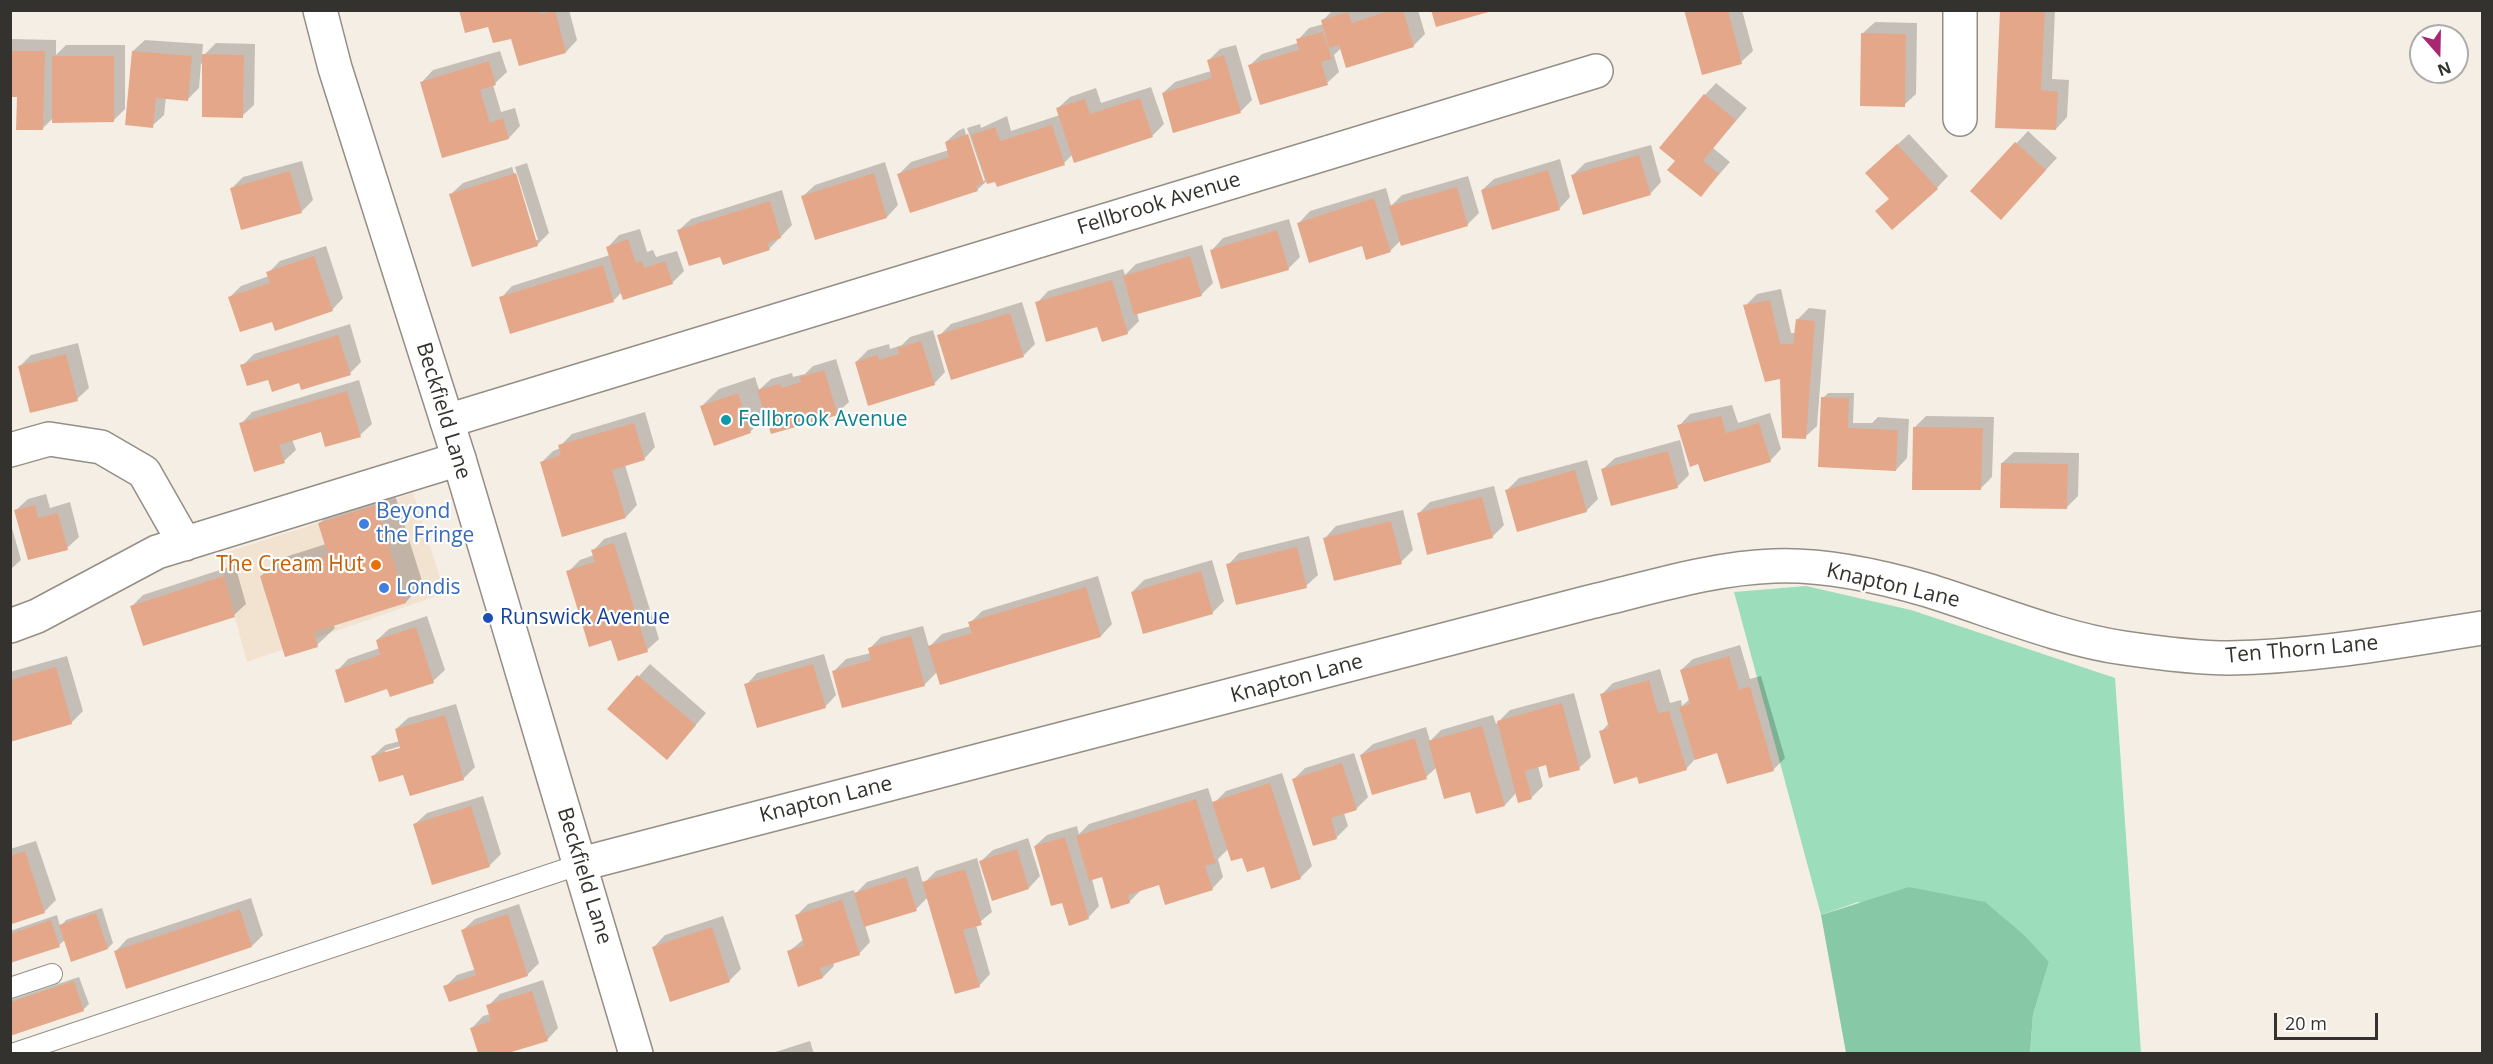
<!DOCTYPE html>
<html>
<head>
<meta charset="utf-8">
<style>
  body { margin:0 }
  #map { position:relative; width:2493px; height:1064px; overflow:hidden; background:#f5eee4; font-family:"Open Sans",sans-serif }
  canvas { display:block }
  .frame { position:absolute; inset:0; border:12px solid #34322e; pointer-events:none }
  .north { position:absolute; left:2409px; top:24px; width:60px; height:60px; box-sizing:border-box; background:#fff; border:2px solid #aeadab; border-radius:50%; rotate:160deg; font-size:16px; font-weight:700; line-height:24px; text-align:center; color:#34322e }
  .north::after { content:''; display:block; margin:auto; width:21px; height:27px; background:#a92671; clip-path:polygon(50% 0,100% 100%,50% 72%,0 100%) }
  .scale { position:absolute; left:2274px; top:1013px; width:104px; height:27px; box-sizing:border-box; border:3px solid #34322e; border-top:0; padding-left:8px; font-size:18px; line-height:21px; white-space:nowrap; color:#34322e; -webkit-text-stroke:4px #fff; paint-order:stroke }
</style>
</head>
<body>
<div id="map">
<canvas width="2493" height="1064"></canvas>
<div class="frame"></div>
<div class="north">N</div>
<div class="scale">20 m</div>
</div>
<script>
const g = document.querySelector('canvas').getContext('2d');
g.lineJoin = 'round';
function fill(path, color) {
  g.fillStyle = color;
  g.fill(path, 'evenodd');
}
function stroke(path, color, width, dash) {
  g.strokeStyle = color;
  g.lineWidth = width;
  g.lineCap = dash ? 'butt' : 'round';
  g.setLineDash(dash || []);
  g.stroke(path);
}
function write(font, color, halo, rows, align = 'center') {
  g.font = font + ' "Open Sans",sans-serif';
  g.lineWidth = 4.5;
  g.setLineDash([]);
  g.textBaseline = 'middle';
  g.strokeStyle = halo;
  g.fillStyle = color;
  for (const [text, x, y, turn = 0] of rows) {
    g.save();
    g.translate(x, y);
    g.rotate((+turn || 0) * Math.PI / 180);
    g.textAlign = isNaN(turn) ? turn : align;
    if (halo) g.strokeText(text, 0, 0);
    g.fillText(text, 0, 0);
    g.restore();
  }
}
const commercial = new Path2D(`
  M413 493 445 593 247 662 218 555Z`);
const green = new Path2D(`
  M1806 586 1911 610 2115 678 2141 1053H2030L2033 1015 2049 962 1858 902 1821 915 1734 592Z`);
const forest = new Path2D(`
  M1909 887 1985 902 2024 935 2049 962 2033 1015 2030 1053H1846L1821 915Z`);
const shadow = new Path2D(`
  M461 10H569L577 40 566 52 512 37Z
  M1333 10H1418L1425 34 1413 46 1342 47 1334 55 1339 72 1327 83 1250 65 1262 54 1298 43V40L1309 28 1324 24 1323 20Z
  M1686 10H1742L1753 51 1741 62Z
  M2002 10H2055L2052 79 2069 80 2067 117 2056 129Z
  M1875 22 1917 23 1916 94 1904 105 1863 33Z
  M10 39 56 40V55L66 45H125V109L113 121 54 117 42 129 18 95H10Z
  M145 40 203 44 202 57 216 43 255 44 254 105 242 116 201 63 199 88 188 99 166 97 164 115 152 126 133 51Z
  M1236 45 1252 100 1240 112 1163 93 1175 82 1211 71 1208 61 1220 49Z
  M500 51 507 72 493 85 501 112 515 108 520 126 509 138 444 156 422 82 433 70Z
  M1716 83 1747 108 1713 148 1730 162 1701 195 1677 161 1705 95Z
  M1151 87 1164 124 1152 136 1073 154 1064 163 996 180H988L977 190 899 174 911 162 949 150 946 142 958 131 964 128 982 183 985 180 967 128 980 124 981 128 1007 116 1011 131 1060 115 1058 108 1070 97 1096 88 1101 103Z
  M2028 131 2057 158 2012 206 1972 191Z
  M1909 134 1948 176 1937 188 1890 198 1878 162Z
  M1651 145 1661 182 1650 194 1573 175 1585 163Z
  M1560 159 1570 197 1559 209 1482 190 1494 179Z
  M302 161 313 200 301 212 231 189 243 177Z
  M885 162 898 205 887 217 803 196 815 185Z
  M527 163 549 233 537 245 451 194 463 183 512 167 535 240H538L515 167Z
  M1468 176 1479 213 1467 225 1401 240 1390 251 1299 223 1310 211 1386 188 1391 206 1402 195Z
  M782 190 792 225 769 249 721 255 679 230 691 219Z
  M1289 219 1300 257 1288 269 1212 250 1223 238Z
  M640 229 647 252 653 250 656 257 677 251 684 271 672 283 622 292 613 301 501 298 512 286 610 255 608 247 619 235Z
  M1202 245 1213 283 1201 295 1137 313 1139 321 1127 333 1037 303 1048 291 1123 269 1125 275 1136 264Z
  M326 246 343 298 332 310 273 320 230 297 241 286 269 276 268 273 280 261Z
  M1781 289 1791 333H1796L1797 320 1809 308 1826 310 1817 426 1805 437 1781 377 1745 306 1757 294Z
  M1022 302 1035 344 1023 356 939 336 951 324Z
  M350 324 361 362 350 373 300 381 269 378 242 366 254 354Z
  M933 330 945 372 934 384 856 362 868 350 889 344 890 349 902 345 910 337Z
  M78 343 89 388 77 399 19 367 31 355Z
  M836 359 849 402 837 413 767 415 750 432 702 406 719 389 755 377 759 390 771 379 792 373 793 377 805 374 813 366Z
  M359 380 372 424 360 435 322 430 292 439 296 450 284 461 241 424 252 412Z
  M1828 393H1854L1853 423H1872L1878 417 1909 419 1907 458 1896 470 1863 468 1823 398Z
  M1732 405 1738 423 1770 413 1781 449 1770 461 1699 462 1679 426 1690 414Z
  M645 412 655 447 644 459 625 465 637 505 626 517 541 463 553 451 561 448 560 446 572 434Z
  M1926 416 1994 417 1992 477 1980 489 1915 427Z
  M1680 440 1689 475 1677 487 1603 469 1615 458Z
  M2014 452 2079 453 2078 496 2066 508 2002 463Z
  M1587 460 1598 499 1586 511 1507 490 1519 478Z
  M1494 486 1504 525 1492 537 1418 514 1430 502Z
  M393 489 423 584 406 602 333 624 335 628 317 645 261 576 279 559 326 544 319 524 337 506Z
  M46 494 50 508 70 502 79 537 67 548 16 510 28 499Z
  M1403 510 1413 550 1401 562 1325 538 1336 526Z
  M10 521 21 560 10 570Z
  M626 532 659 639 647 650 612 638 568 572 580 560 594 555 593 551 604 539Z
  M1309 536 1318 575 1306 586 1228 565 1239 553Z
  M1212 560 1224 601 1212 613 1132 592 1144 580Z
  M235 565 246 604 234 615 131 607 143 595Z
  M1098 576 1112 624 1101 636 938 671 924 685 834 671 846 659 871 653 870 648 881 637 923 626 929 647 942 634 971 626 970 623 982 611Z
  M427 616 445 670 433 681 388 687 337 671 348 659 380 648 377 640 389 629Z
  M1740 645 1750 679 1761 676 1785 758 1773 770 1718 751 1697 757 1686 769 1638 775 1601 732 1609 723 1601 695 1613 683 1660 669 1670 703 1681 700 1682 706 1690 699 1681 670 1693 659Z
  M824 654 836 695 825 707 746 685 757 673Z
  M67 656 83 711 71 723 10 740V672Z
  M650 664 706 713 678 746 609 709Z
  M1574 693 1591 757 1579 768 1547 763 1538 766 1543 786 1532 797 1519 801 1517 792 1505 805 1471 790 1437 767 1426 777 1361 755 1373 744 1426 727 1430 741 1441 730 1493 715 1496 724 1510 710Z
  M456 704 475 767 463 779 404 773 373 756 385 745 400 741 396 729 408 718ZM407 744 408 747 385 754V751Z
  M1354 753 1368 797 1356 809 1344 813 1348 826 1336 838 1293 780 1305 768Z
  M1282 773 1312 866 1300 878 1243 856 1229 848 1218 859 1223 877 1212 889 1160 883 1141 890 1129 902 1103 875 1092 879 1099 906 1088 918 1063 901 1035 846 1047 835 1077 826 1079 834 1089 824 1208 788 1213 804 1226 791Z
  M483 796 501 854 489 866 415 824 427 813Z
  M1028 838 1040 876 1029 888 981 861 993 850Z
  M36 841 56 900 44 912 13 922 10 914V849Z
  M977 858 992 912 976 925 990 974 979 986 928 897 916 909 865 925 870 942 859 954 833 962 834 966 823 977 788 952 804 939 797 915 808 904 854 890 855 894 867 882 918 866 923 884 936 871Z
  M251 898 263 935 252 946 116 951 127 939Z
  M519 904 539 963 527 975 445 987 457 975 476 969 463 930 475 919Z
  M102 908 113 943 108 948 65 940 59 945 10 962V931L57 915 60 926 66 920Z
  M723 916 741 969 729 981 654 947 665 935Z
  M79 977 89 1004 83 1010 10 1034V1000Z
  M543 980 558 1028 547 1040 503 1054H480L472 1028 483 1016 491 1014 488 1006 500 994Z
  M810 1041 814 1054H769Z`);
const building = new Path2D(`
  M459 10H540L541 14 555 10 566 53 519 66 511 39 493 43 488 27 465 33Z
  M1391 10H1403L1414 47 1346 68 1339 45 1329 48 1321 20 1348 12 1352 23Z
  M1431 10H1492V11L1436 27Z
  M1684 10H1728L1742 64 1702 75Z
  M2000 10H2045L2041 90 2058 92 2056 130 1995 128Z
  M1323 32 1332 59 1321 62 1328 85 1260 105 1248 65 1299 50 1296 39Z
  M1861 33 1906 34 1905 107 1860 106Z
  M10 51H45L43 130H16L17 97H10Z
  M132 51 192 56 188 101 156 98 153 128 125 125Z
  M202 54 244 55 243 118 202 117Z
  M1224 55 1241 113 1173 133 1162 93 1212 78 1207 60Z
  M52 56H114V122L52 123Z
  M489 61 496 85 480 90 490 123 503 118 509 139 442 158 420 82Z
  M1704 94 1736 120 1703 161 1719 174 1701 197 1667 170 1675 161 1659 148Z
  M1140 98 1153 137 1074 163 1056 108 1085 99 1090 114Z
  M1052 125 1065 165 997 187 995 182 987 184 971 135 995 127 1000 141Z
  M968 134 984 183 976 186 978 191 910 213 897 174 949 157 945 142Z
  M2015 142 2046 170 2001 220 1970 191Z
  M1897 144 1938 189 1892 230 1875 211 1889 199 1865 173Z
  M1639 155 1651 195 1583 215 1571 175Z
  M1548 170 1560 210 1492 230 1481 190Z
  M290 171 302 213 241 230 230 188Z
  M516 173 538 246 472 267 449 194Z
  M874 173 887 218 815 240 801 196Z
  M1457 187 1468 226 1401 246 1389 206Z
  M1374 198 1391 252 1366 260 1362 246 1309 263 1297 223Z
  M770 201 781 238 767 243 770 250 723 265 720 257 689 266 677 230Z
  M1277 230 1289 270 1221 289 1210 250Z
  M628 239 636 263 642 261 644 268 665 261 673 284 623 300 606 247Z
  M314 256 333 311 275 331 272 322 240 332 228 297 270 283 266 272Z
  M1190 256 1202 296 1134 315 1123 276Z
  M603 265 614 302 510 334 499 297Z
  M1112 280 1128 334 1102 342 1097 327 1046 342 1035 302Z
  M1770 300 1780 344H1793L1796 319 1815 321 1806 439 1782 438 1780 379 1765 382 1743 305Z
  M1010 313 1024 357 951 380 937 335Z
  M338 335 351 375 301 390 299 383 272 392 268 380 247 386 240 365Z
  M921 341 935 385 868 406 855 362 877 355 879 360 899 354 897 348Z
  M66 354 78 401 30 413 18 366Z
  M824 370 838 415 771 434 757 390 780 384 782 388 801 382 800 377Z
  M347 391 361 437 325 447 321 432 279 445 285 463 254 472 239 423Z
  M738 393 751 433 714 446 700 406Z
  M1821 397 1849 398 1848 428 1898 430 1896 471 1818 467Z
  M1721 416 1726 433 1759 423 1771 462 1704 482 1698 464 1690 467 1677 425Z
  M634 423 645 460 612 470 626 518 562 537 540 462 561 455 558 445Z
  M1913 427 1983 428 1981 490H1912Z
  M1668 451 1678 488 1611 506 1601 469Z
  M2001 463 2068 464 2067 509 2000 508Z
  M1575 470 1587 512 1517 532 1505 490Z
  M1482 497 1493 538 1427 555 1417 513Z
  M35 505 38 518 58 513 68 550 28 560 14 510Z
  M376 505 406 603 314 632 318 647 285 657 260 576 328 555 318 523Z
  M1391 521 1402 564 1334 581 1323 538Z
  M614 543 648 652 618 661 611 640 589 647 566 571 595 562 591 550Z
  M1297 547 1307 588 1236 605 1226 564Z
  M1201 571 1213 614 1143 634 1131 592Z
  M224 576 235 617 143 646 130 606Z
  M1086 587 1101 637 940 685 928 646 972 633 968 622Z
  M416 627 434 683 390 697 387 689 345 703 335 670 380 655 376 640Z
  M911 636 925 686 842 708 832 671 871 660 868 648Z
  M1729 656 1739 690 1750 686 1774 771 1727 784 1717 753 1695 760 1679 707 1690 704 1680 670Z
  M813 664 826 708 757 728 744 684Z
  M56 667 72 724 10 742V680Z
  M637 675 696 725 667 760 607 709Z
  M1649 680 1658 713 1669 711 1687 770 1639 784 1637 777 1614 784 1599 731 1609 728 1600 694Z
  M1562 703 1580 770 1549 778 1546 765 1525 771 1532 799 1518 803 1497 721Z
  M445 715 464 780 410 796 403 775 379 782 371 756 400 748 395 729Z
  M1482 726 1505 806 1476 814 1470 792 1444 799 1428 741Z
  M1415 738 1427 779 1372 795 1360 755Z
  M1342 763 1357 810 1331 818 1337 839 1313 846 1292 779Z
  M1270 783 1301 879 1271 889 1264 867 1247 872 1242 858 1231 861 1212 802Z
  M1196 799 1216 863 1205 866 1213 890 1165 905 1159 885 1128 895 1130 903 1111 909 1102 877 1089 881 1076 836Z
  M471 806 490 867 432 885 413 824Z
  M1065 837 1089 919 1069 926 1062 903 1051 906 1034 846Z
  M1017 849 1029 889 992 901 979 861Z
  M25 851 45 913 12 924 10 856Z
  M965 869 982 925 963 930 980 987 955 994 922 882Z
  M906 877 917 911 864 927 854 893Z
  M842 900 860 955 820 968 823 978 798 987 787 951 804 945 795 915Z
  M240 909 252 947 126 989 114 951Z
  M96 913 108 949 71 962 59 925Z
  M508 914 528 976 449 1002 443 986 476 975 461 930Z
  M51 920 60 947 10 963V934Z
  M712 927 730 982 670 1002 652 947Z
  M74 981 84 1011 10 1036V1002Z
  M532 991 548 1041 508 1053H478L470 1028 491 1021 486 1005Z`);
const service = new Path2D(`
  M10 988 52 974
  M12 1054 581 864`);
const minor = new Path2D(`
  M1960 119V10
  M447 421 1596 71
  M10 450 49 439 101 447 144 472 185 544
  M10 626 37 616 157 552 459 459`);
const tertiary = new Path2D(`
  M320 10 335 68 459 459 636 1054
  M581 864 1590 602C1650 588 1712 568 1774 566 1824 564 1879 576 1927 590 1989 609 2060 639 2124 648 2158 653 2194 658 2229 658 2314 657 2398 641 2482 628`);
const markers = [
  [726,420,6,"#0f9aa8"],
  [364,524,6,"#3f7fe0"],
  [376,565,6,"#e8710a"],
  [384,588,6,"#3f7fe0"],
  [488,618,6,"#1a4fb4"]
];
const streetNames = [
  ["Fellbrook Avenue",1159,204,-17],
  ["Beckfield Lane",443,411,73],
  ["Knapton Lane",1893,586,13],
  ["Ten Thorn Lane",2302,650,-5],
  ["Knapton Lane",1297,679,-15],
  ["Knapton Lane",826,800,-14],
  ["Beckfield Lane",584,876,73]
];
const cultureNames = [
  ["Fellbrook Avenue",738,420]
];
const shopNames = [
  ["Beyond",376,512],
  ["the Fringe",376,536],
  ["Londis",396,588]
];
const foodNames = [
  ["The Cream Hut",364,565]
];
const transitNames = [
  ["Runswick Avenue",500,618]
];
fill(commercial, '#f2e2d0');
fill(green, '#9cdebc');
fill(forest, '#87c8a7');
fill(shadow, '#0003');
fill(building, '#e4a78a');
stroke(service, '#948e85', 22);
stroke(minor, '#948e85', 36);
stroke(tertiary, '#948e85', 36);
stroke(service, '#fff', 20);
stroke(minor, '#fff', 33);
stroke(tertiary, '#fff', 33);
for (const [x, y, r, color] of markers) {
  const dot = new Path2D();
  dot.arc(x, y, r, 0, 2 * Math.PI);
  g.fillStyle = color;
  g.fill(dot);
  stroke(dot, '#fff', 2);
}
write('21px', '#34322e', '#fff', streetNames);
write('21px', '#0d838f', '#fff', cultureNames, 'left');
write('21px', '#366cbe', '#fff', shopNames, 'left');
write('21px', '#c56008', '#fff', foodNames, 'right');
write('21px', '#164399', '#fff', transitNames, 'left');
</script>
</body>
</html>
